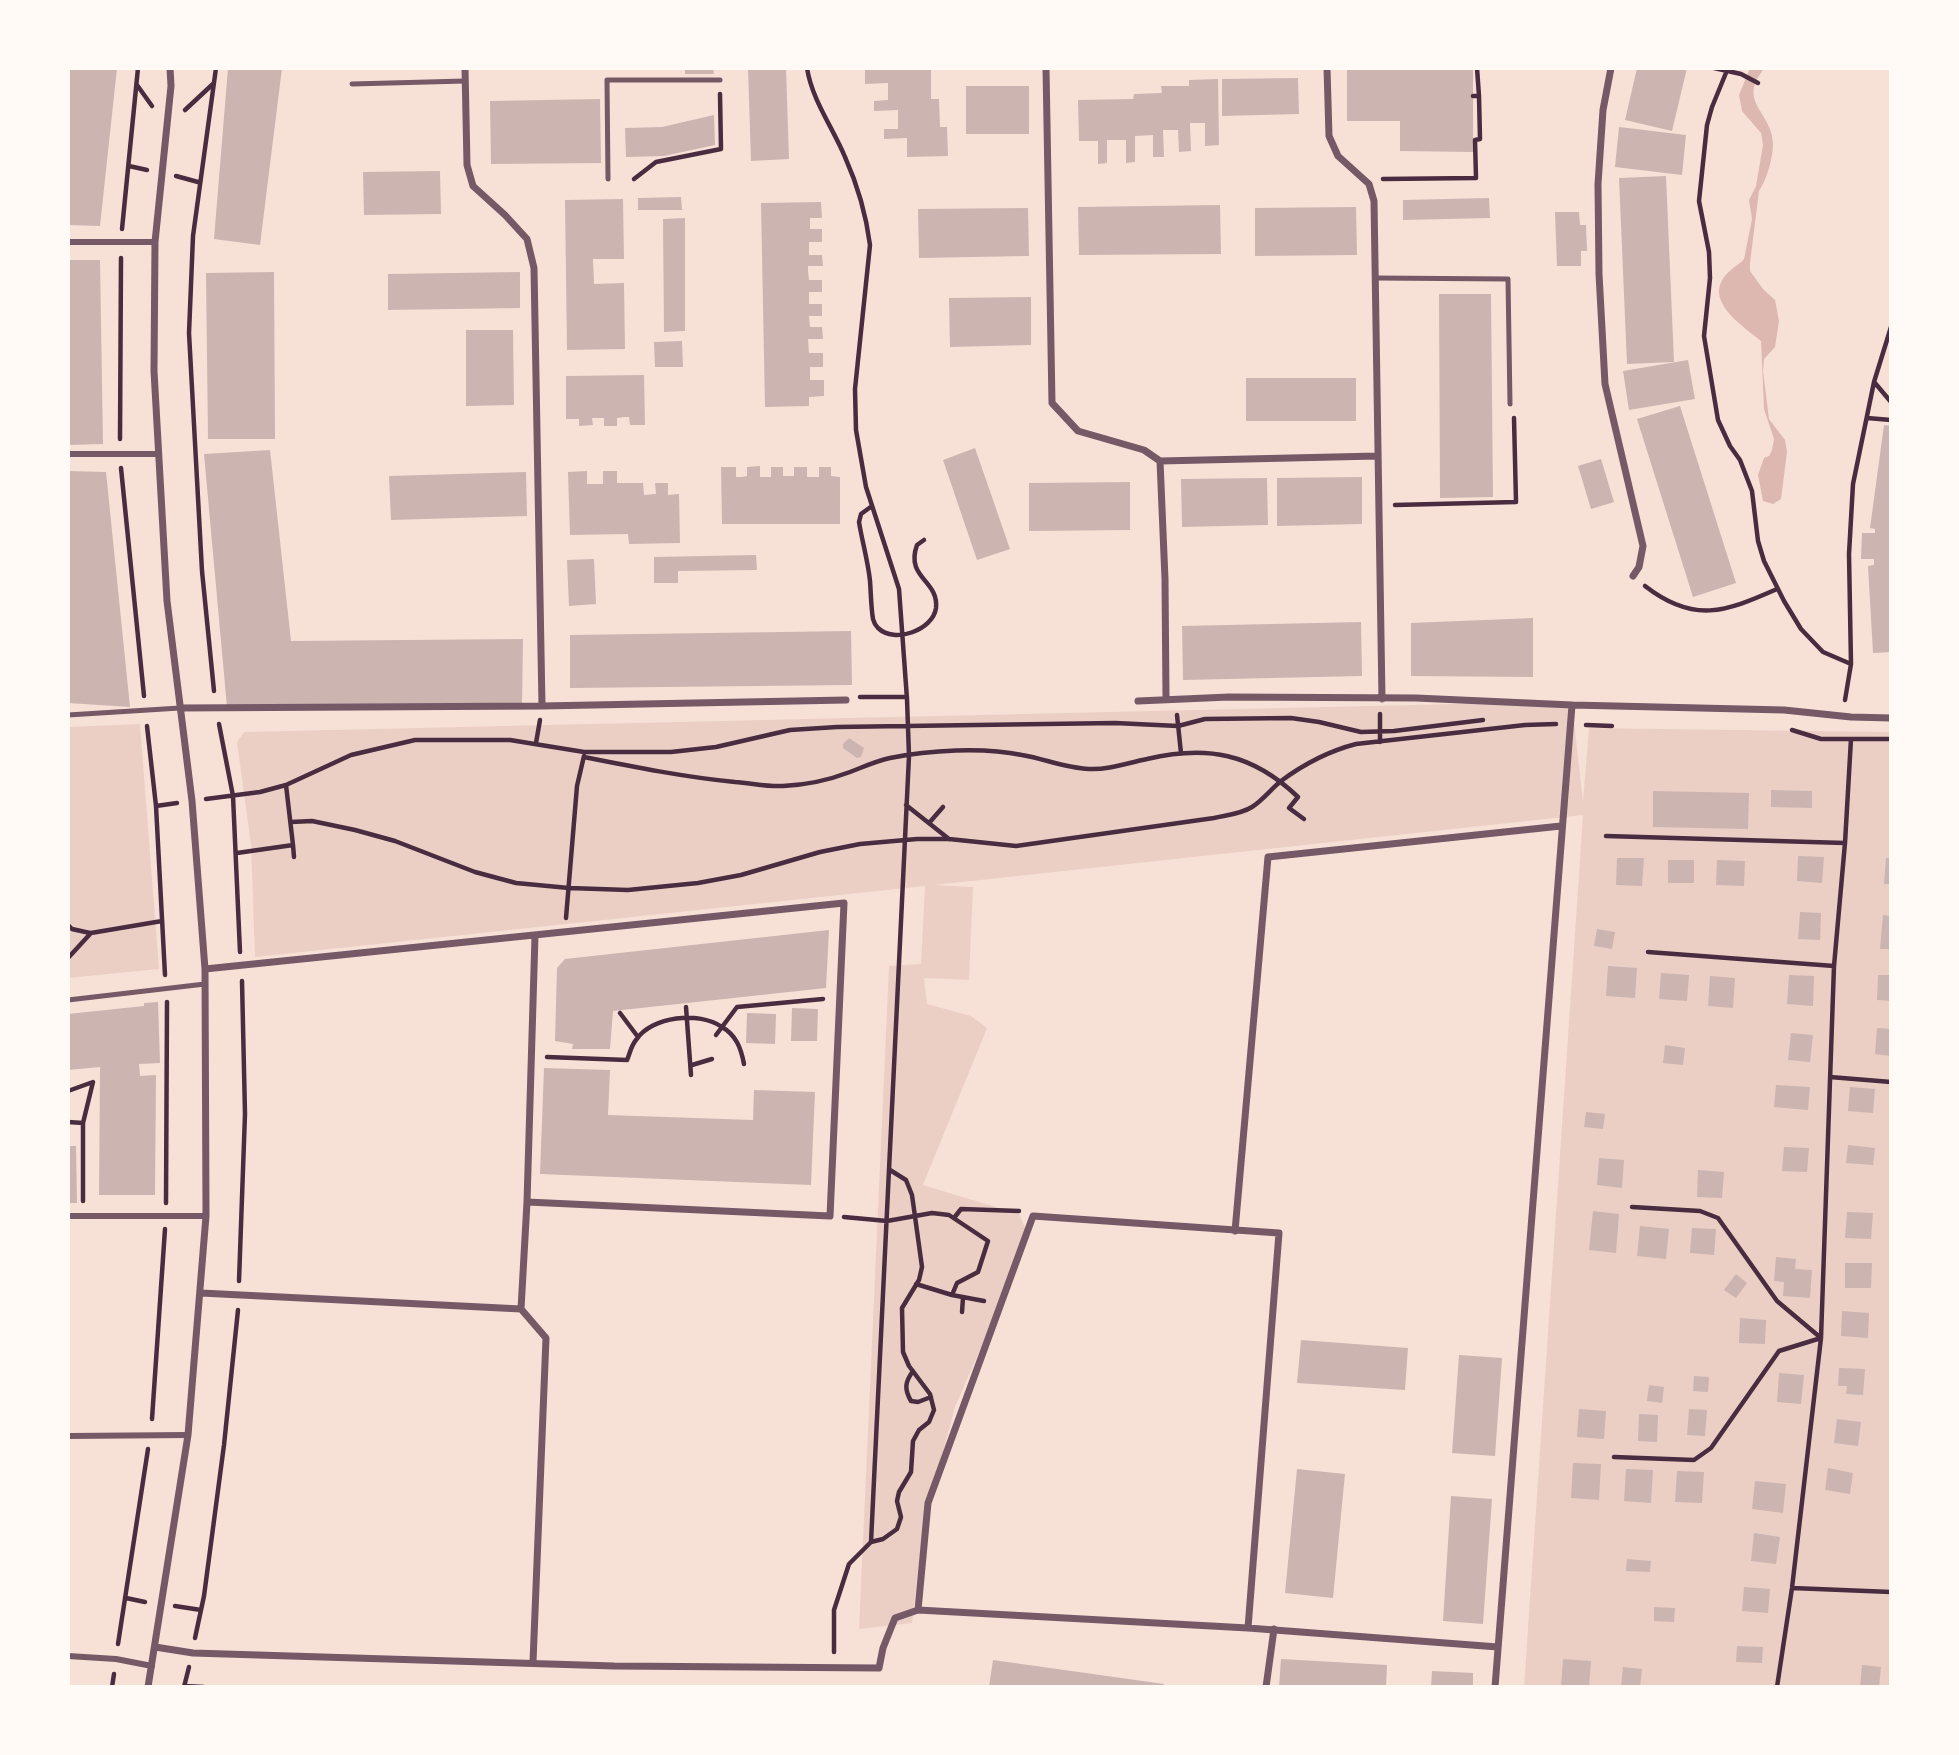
<!DOCTYPE html>
<html>
<head>
<meta charset="utf-8">
<style>
  body { margin:0 }
  #map { position:relative; width:1959px; height:1755px; overflow:hidden; background:#f7e1d7; font-family:"Exo 2",sans-serif }
  canvas { display:block }
  .frame { position:absolute; inset:0; border:70px solid #fffaf5; pointer-events:none }
</style>
</head>
<body>
<div id="map">
<canvas width="1959" height="1755"></canvas>
<div class="frame"></div>
</div>
<script>
const g = document.querySelector('canvas').getContext('2d');
g.lineJoin = 'round';
function fill(path, color) {
  g.fillStyle = color;
  g.fill(path, 'evenodd');
}
function stroke(path, color, width, dash) {
  g.strokeStyle = color;
  g.lineWidth = width;
  g.lineCap = dash ? 'butt' : 'round';
  g.setLineDash(dash || []);
  g.stroke(path);
}
const green = new Path2D(`
  M1542 702 1572 705 1583 801 1589 728 1891 732V1687H1524L1583 815 934 885 973 887 969 980 924 978 927 1004 971 1016 987 1028 923 1185 1019 1214 1029 1237 955 1407 923 1527 912 1623 859 1629 889 966 921 964 925 886 255 957 251 845 237 742 244 732Z
  M140 724 159 969 68 978V727Z`);
const water = new Path2D(`
  M1750 68H1765C1735 102 1773 112 1773 144 1773 158 1767 179 1759 191L1750 263V271L1763 289 1775 300 1779 321 1775 347 1764 359 1763 371 1769 419 1785 440 1787 452 1781 499 1773 504 1763 501 1758 475 1764 458 1769 456 1772 450 1774 439 1764 409 1761 341C1742 325 1698 298 1731 270 1735 266 1740 264 1744 259L1752 219 1749 200 1756 186 1763 145 1761 133 1742 111 1739 95Z`);
const building = new Path2D(`
  M68 68H117L100 226 68 225Z
  M228 68H282L260 245 214 239Z
  M685 68H713L714 74H685Z
  M748 68H786L789 159 751 161Z
  M1347 68H1473V152L1400 151V121H1347Z
  M1637 68H1687L1672 131 1625 120Z
  M931 69V99H939L940 127H947L948 156 907 157V138L884 139V129H898V110L874 111V101L888 100V83L865 84V70Z
  M1298 78 1299 114 1222 116V79Z
  M1218 79 1219 145 1205 146V123H1190L1191 151 1179 152 1178 130H1163L1164 157H1153V135L1135 136V162L1126 163V140H1107V163L1098 164V141H1079L1078 100 1133 99 1134 94 1162 93 1161 86H1189V80Z
  M966 86H1029V134H966Z
  M600 99 601 163 491 164 490 101Z
  M714 115 715 145 664 156 626 157 625 128 662 127Z
  M1619 127 1686 135 1682 175 1615 167Z
  M440 171 441 214 364 215 363 172Z
  M1666 176 1674 362 1627 364 1619 178Z
  M681 197 682 210H638V198Z
  M1489 198 1490 218 1403 220V200Z
  M623 199 624 259H593L594 284 624 283 625 349 567 350 565 200Z
  M821 202 822 218H810V229H822V242H809V255H822L823 266H808V271L809 280H822V292H809V304H822V316H809L810 327H822L823 339H808L809 353H823V367H810V380H824V396L809 397V406L765 407 761 203Z
  M1220 205 1221 254 1079 255 1078 207Z
  M1356 207 1357 255 1255 256V208Z
  M1028 208 1029 256 919 258 918 209Z
  M1555 212H1579L1580 225H1586L1587 251H1581V266H1557Z
  M685 218V331L664 332 663 219Z
  M68 260H100L103 444 68 445Z
  M274 272 275 439H208L206 273Z
  M520 272V308L388 310V274Z
  M1439 294H1491L1493 497 1440 498Z
  M1031 297V345L950 347 949 298Z
  M466 330H513L514 405 466 406Z
  M682 341 683 367H655L654 342Z
  M1688 360 1695 399 1629 410 1623 371Z
  M644 375 645 425H630L629 417H624L617 418V426H604V418H592L593 425 579 426V419H566V376Z
  M1246 378H1356V421H1246Z
  M1680 406 1736 583 1693 597 1637 419Z
  M1884 425 1891 426V652L1873 653 1868 566 1874 565V559H1861L1862 533H1875V529L1870 528Z
  M975 448 1010 549 977 560 943 460Z
  M270 450 291 641 523 639 522 705 227 707 204 454Z
  M1601 459 1614 502 1591 509 1578 466Z
  M760 466V477H771V467H783V476H794V467H807V477H819V467H831V476L840 477V524H722L721 467H736V477H742L747 476V467Z
  M68 471 106 472 130 707 68 703Z
  M587 471V484H603V471H617V483H643L644 495 656 494 655 483H668V495L679 494 680 543 629 544 628 534 570 535 568 472Z
  M526 472 527 516 391 520 389 476Z
  M1362 477V524L1277 526V478Z
  M1267 478 1268 525 1182 527 1181 479Z
  M1130 482V530L1029 531V483Z
  M756 555 757 570 678 571V583H654V557Z
  M594 559 596 604 569 606 567 560Z
  M1533 618V677L1411 676V623Z
  M1361 622 1362 676 1183 680 1182 626Z
  M851 631 852 685 570 688V635Z
  M849 738 864 748 861 757 857 758 843 748V744Z
  M1771 790 1812 791V808L1771 807Z
  M1653 791 1749 793 1748 829 1653 827Z
  M1798 856 1824 857 1822 883 1797 881Z
  M1617 858H1644L1642 886 1616 885Z
  M1886 858H1891V884H1884Z
  M1668 860H1694V883H1668Z
  M1717 860 1745 861 1744 886 1716 885Z
  M1800 912 1821 913 1820 940 1798 939Z
  M1883 915 1891 916V949H1880Z
  M1597 929 1615 932 1612 949 1594 946Z
  M829 930 826 988 613 1011 610 1049H572L573 1044 555 1041 557 968 565 959Z
  M1608 966 1637 968 1635 998 1606 996Z
  M1661 973 1689 975 1687 1001 1659 999Z
  M1789 975 1814 976 1813 1006 1787 1004Z
  M1878 975H1891V1001L1877 1000Z
  M1710 976 1735 978 1733 1008 1708 1006Z
  M158 1002 160 1063 139 1064 140 1076 156 1075 155 1195H99L100 1067 68 1070V1014L144 1006V1003Z
  M792 1008 818 1009 817 1041H791Z
  M747 1013 776 1014 775 1044 746 1043Z
  M1877 1028 1891 1029V1056L1875 1054Z
  M1791 1033 1813 1035 1810 1062 1788 1060Z
  M1665 1045 1685 1048 1683 1065 1663 1063Z
  M544 1068 610 1070 608 1115 753 1120 754 1090 815 1092 811 1185 540 1174Z
  M1776 1085 1810 1087 1808 1110 1774 1107Z
  M1850 1087 1875 1089 1873 1113 1848 1111Z
  M1586 1112 1605 1114 1603 1129 1584 1127Z
  M1848 1145 1875 1148 1873 1165 1846 1163Z
  M68 1146H76L77 1203H68Z
  M1784 1147 1809 1148 1807 1172 1782 1171Z
  M1599 1158 1624 1160 1622 1188 1597 1185Z
  M1698 1170 1724 1172 1722 1198 1697 1197Z
  M1593 1211 1619 1214 1616 1253 1589 1250Z
  M1847 1212 1873 1213 1871 1239 1845 1238Z
  M1640 1226 1669 1229 1666 1259 1637 1256Z
  M1692 1228 1716 1229 1714 1255 1690 1253Z
  M1776 1257 1796 1259 1795 1269 1812 1270 1810 1298 1783 1296 1784 1282 1774 1281Z
  M1845 1263H1872L1871 1288H1845Z
  M1736 1274 1747 1283 1736 1298 1724 1290Z
  M1842 1311 1869 1313 1868 1338 1841 1336Z
  M1740 1318 1766 1320 1765 1344 1739 1343Z
  M1301 1340 1408 1348 1405 1390 1297 1383Z
  M1459 1355 1502 1358 1495 1456 1452 1453Z
  M1839 1368 1865 1369 1863 1395 1846 1394 1847 1386H1838Z
  M1779 1373 1804 1375 1801 1404 1777 1402Z
  M1694 1376 1709 1377 1708 1392 1693 1391Z
  M1649 1385 1664 1387 1662 1403 1647 1401Z
  M1579 1409 1606 1411 1604 1439 1577 1437Z
  M1689 1409 1707 1410 1705 1436 1687 1435Z
  M1639 1414 1658 1415 1657 1442 1638 1441Z
  M1837 1419 1861 1422 1858 1446 1834 1443Z
  M1573 1463 1601 1464 1599 1500 1571 1498Z
  M1828 1468 1853 1473 1850 1494 1825 1490Z
  M1297 1469 1345 1474 1333 1598 1285 1593Z
  M1626 1469 1653 1470 1651 1503 1624 1501Z
  M1677 1471 1704 1472 1702 1503 1675 1502Z
  M1755 1481 1786 1484 1783 1513 1752 1509Z
  M1451 1496 1492 1499 1483 1624 1443 1621Z
  M1754 1533 1780 1537 1776 1564 1751 1561Z
  M1627 1559 1651 1561 1650 1572 1626 1571Z
  M1744 1587 1770 1589 1768 1613 1742 1611Z
  M1654 1607 1675 1608 1674 1622 1654 1621Z
  M1737 1646 1763 1647 1762 1663 1736 1662Z
  M1281 1659 1387 1665 1386 1687H1279Z
  M1563 1659 1591 1661 1589 1687H1561Z
  M993 1660 1164 1684V1687H989Z
  M1862 1665 1881 1667 1879 1687H1860Z
  M1623 1667 1642 1669 1640 1687H1621Z
  M1432 1671 1473 1673V1687H1431Z`);
const path = new Path2D(`
  M807 68C812 100 833 128 845 157 858 186 866 214 870 245L855 389 856 430 866 487 899 589 907 699 909 756 871 1542 849 1564 834 1610V1652
  M1477 68 1479 96
  M1714 68 1741 74 1758 83
  M1728 68 1712 107 1707 125 1699 201 1709 252 1710 278 1704 336 1718 420 1730 446 1740 460 1752 491 1758 541 1764 561 1784 601 1801 629 1823 652 1851 664
  M137 85 152 106
  M185 110 214 83
  M129 166 147 170
  M176 176 198 182
  M634 179 656 162 721 149 720 94
  M1383 179 1476 178 1475 140 1480 139 1479 96H1473
  M122 229 138 68
  M1875 383 1891 402
  M1867 418 1891 420
  M120 439 121 258
  M121 468 144 696
  M1395 505 1516 502 1514 418
  M872 506 861 514 859 522C862 541 868 561 870 581 871 594 871 607 873 619 874 623 875 625 878 628 895 644 933 630 936 608 939 580 905 578 917 545L924 540
  M1645 586C1694 624 1725 612 1777 589
  M214 691 202 571 189 333 193 236 216 68
  M860 697H907
  M1845 700 1851 664 1849 554 1853 484 1874 382 1891 327
  M1177 715 1181 753
  M219 724 233 796 240 952
  M1586 725 1612 726
  M147 726 156 806 165 975
  M1792 730 1821 739H1891
  M1380 742V714
  M536 743 540 720
  M584 757C634 767 684 777 735 782 751 783 767 787 783 786 806 785 829 780 850 772 863 767 876 761 890 758 929 750 983 747 1022 755 1045 759 1066 768 1089 769 1109 770 1127 763 1147 759 1207 745 1252 753 1298 797L1289 808 1304 819
  M206 799 260 792 286 785 351 755 415 740H510L584 752H671L716 747 790 730 837 727 1115 723 1178 726 1205 719 1291 718 1319 722 1361 732 1394 731 1483 720
  M906 805 949 839
  M156 806 177 803
  M291 822 312 821 355 830 395 841 475 872 516 883 569 888 628 890 698 883 741 875 820 852 860 844 917 839H949L1016 846 1214 818C1227 815 1241 814 1252 807 1263 800 1271 789 1281 781 1304 764 1329 751 1356 744L1525 725 1556 724
  M929 823 943 807
  M1606 836 1845 843
  M293 845 294 857
  M237 853 293 845 286 785
  M566 918 577 786 584 756
  M68 925 72 929 90 933
  M1648 952 1834 966
  M68 958 91 933 162 921
  M686 1007 691 1075
  M620 1013 638 1037
  M716 1035 737 1007 823 999
  M547 1057 627 1060C630 1053 631 1046 636 1040 652 1016 699 1011 722 1027 736 1035 741 1048 744 1064
  M692 1065 712 1059
  M1830 1077 1891 1082
  M68 1091 93 1082 83 1123V1201
  M68 1122 83 1123
  M166 1203 167 1002
  M844 1217 887 1221 932 1213 949 1215 988 1241 978 1272 957 1283 952 1295
  M954 1218 961 1209 1019 1211
  M239 1281 245 1114 242 981
  M916 1284 952 1295 984 1301
  M962 1312 963 1298
  M913 1371C905 1382 904 1389 911 1401L918 1402 931 1397
  M152 1419 165 1229
  M1614 1457 1694 1460 1711 1448 1779 1351 1821 1338 1777 1301 1718 1218 1700 1211 1632 1207
  M871 1542 883 1539 897 1529 901 1517 897 1501 899 1492 911 1472 913 1441 919 1430 929 1422 934 1410 930 1394 909 1366 903 1352 902 1308 919 1280 922 1267 912 1195 906 1180 890 1170
  M1792 1588 1891 1592
  M126 1598 145 1602
  M175 1606 201 1610
  M195 1638 204 1596 224 1445 238 1310
  M118 1644 148 1449
  M184 1686 204 1687
  M112 1687 114 1674
  M184 1687 189 1667
  M1777 1687 1792 1588 1821 1338 1834 966 1845 843 1851 739`);
const service = new Path2D(`
  M352 84 465 81
  M608 179 607 80H720
  M1375 278 1508 279 1510 404
  M68 715 180 708
  M68 1000 205 984`);
const pedestrian = new Path2D(`
  M68 242H155
  M68 454H158
  M68 1216H206
  M68 1436 188 1435
  M68 1656 116 1659 152 1666`);
const minor = new Path2D(`
  M465 68 467 165 473 186 505 215 527 239 534 268 542 706 846 700
  M1046 68 1052 403 1078 431 1144 450 1160 461 1165 579 1166 699
  M1327 68 1329 136 1338 156 1369 184 1374 201 1382 699
  M1611 68 1603 110 1598 184 1599 274 1605 384 1643 546 1639 567 1633 576
  M1160 461 1377 456
  M1138 701 1229 697 1416 698 1572 705 1784 710 1851 717 1891 718
  M180 708 542 706
  M205 969 844 903 830 1216 527 1202
  M1235 1231 1268 857 1561 826
  M201 1293 521 1309 527 1202 535 936
  M521 1309 546 1338 533 1662
  M918 1610 928 1503 1033 1216 1279 1233 1248 1628
  M155 1647 193 1653 614 1666 879 1668 883 1648 895 1618 918 1610 1248 1628 1498 1647
  M148 1687 188 1435 206 1216 205 969 192 801 167 601 154 371 155 242 171 86 170 68
  M1266 1687 1274 1629
  M1495 1687 1572 705`);
fill(green, '#ebcfc5');
fill(water, '#dcb8b0');
fill(building, '#ccb4b1');
stroke(path, '#4a2c40', 4.5);
stroke(service, '#755966', 5);
stroke(pedestrian, '#755966', 6);
stroke(minor, '#755966', 7);
</script>
</body>
</html>
